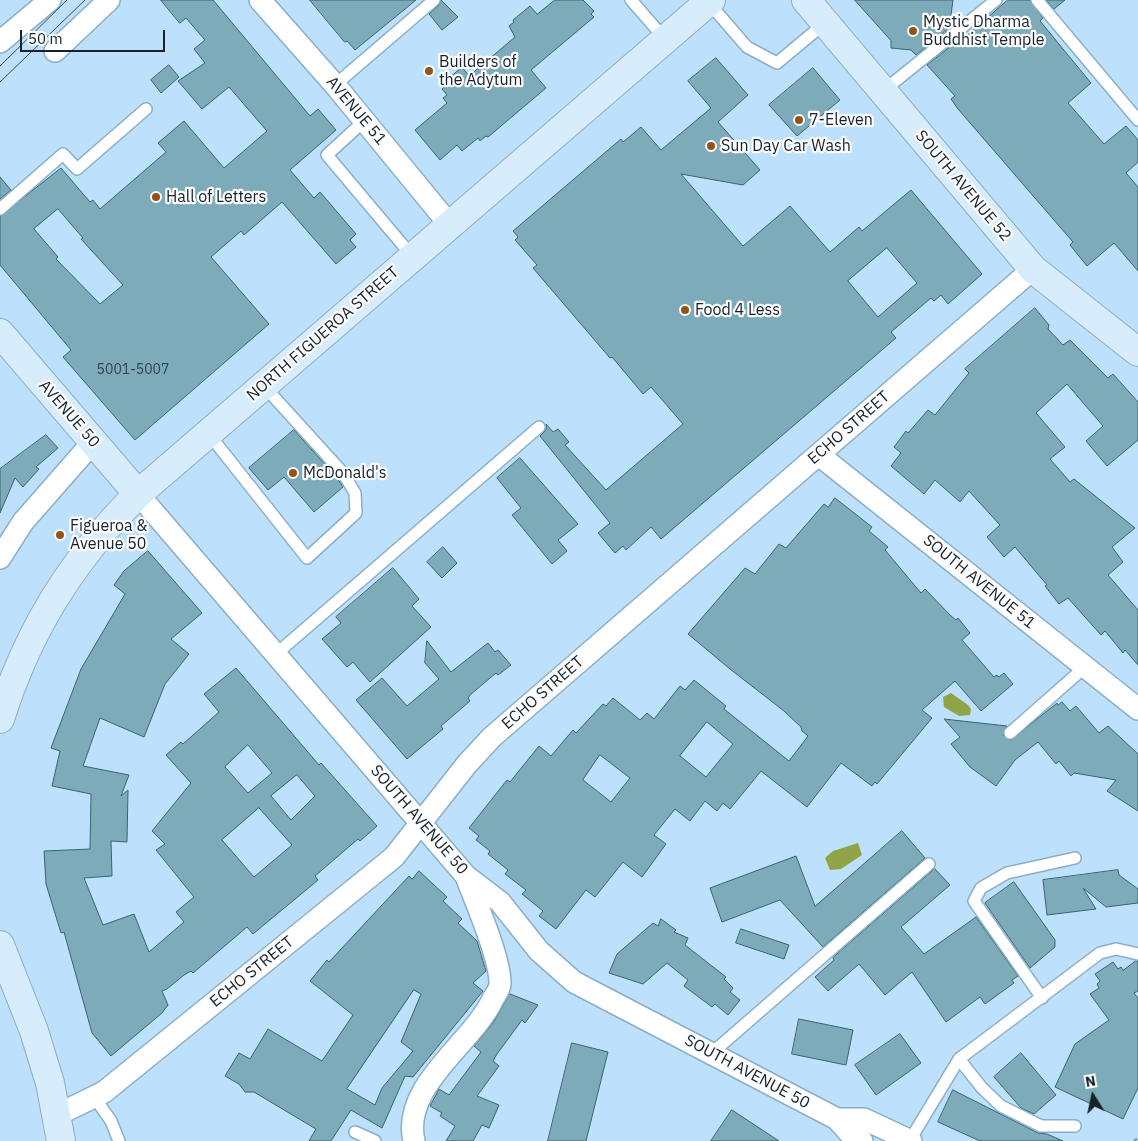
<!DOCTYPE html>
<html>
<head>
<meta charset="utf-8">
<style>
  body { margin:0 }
  #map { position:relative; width:1138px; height:1141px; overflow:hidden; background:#bde1fc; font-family:"IBM Plex Sans",sans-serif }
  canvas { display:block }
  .north { position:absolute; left:1068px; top:1071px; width:50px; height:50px; -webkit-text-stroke:4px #fcfcfc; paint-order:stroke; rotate:350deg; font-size:14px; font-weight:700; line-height:20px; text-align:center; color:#15222c }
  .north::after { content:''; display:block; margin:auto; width:18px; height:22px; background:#15222c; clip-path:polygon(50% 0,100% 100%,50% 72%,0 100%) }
  .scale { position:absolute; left:20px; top:30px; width:145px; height:22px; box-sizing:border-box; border:2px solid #15222c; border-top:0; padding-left:6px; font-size:15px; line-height:18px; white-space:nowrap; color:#15222c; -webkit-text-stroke:4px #fcfcfc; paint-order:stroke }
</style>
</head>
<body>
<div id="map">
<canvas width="1138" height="1141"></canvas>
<div class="north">N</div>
<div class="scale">50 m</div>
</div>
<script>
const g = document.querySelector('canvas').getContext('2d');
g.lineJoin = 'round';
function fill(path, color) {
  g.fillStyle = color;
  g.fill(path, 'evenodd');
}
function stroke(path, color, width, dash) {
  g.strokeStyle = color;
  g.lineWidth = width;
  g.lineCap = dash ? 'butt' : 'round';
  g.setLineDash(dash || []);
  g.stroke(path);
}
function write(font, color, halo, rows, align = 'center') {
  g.font = font + ' "IBM Plex Sans",sans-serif';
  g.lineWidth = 4.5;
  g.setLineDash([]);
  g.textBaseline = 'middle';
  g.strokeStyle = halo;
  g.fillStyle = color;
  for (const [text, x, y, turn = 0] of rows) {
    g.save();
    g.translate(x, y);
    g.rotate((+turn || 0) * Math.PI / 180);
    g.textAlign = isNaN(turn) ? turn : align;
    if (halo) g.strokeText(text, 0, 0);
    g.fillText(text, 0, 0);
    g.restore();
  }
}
const water = new Path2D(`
  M951 693 968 705 971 709 970 715 959 716 944 707 943 697Z
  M858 843 862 855 841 869 830 870 825 858 833 851Z`);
const building = new Path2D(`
  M161 0H213L310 116 318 109 336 130 290 170 314 198 320 192 356 234 350 240 356 247 336 264 282 202 244 235 241 231 211 257 269 324 135 440 63 357 71 350 0 265V216L61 168 90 202 93 200 100 209 166 152 158 143 184 121 224 168 267 131 229 87 202 109 178 81 205 63 194 49 205 40 186 18 180 23ZM58 209 83 238 81 239 123 285 100 304 56 259 58 257 34 229Z
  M310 0H416L355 50 347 41 345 42Z
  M441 0 458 17 442 30 429 14 439 5Z
  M555 0H583L594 11 591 14 594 17 531 70 546 88 488 137 486 136 480 141 478 138 462 151 457 145 440 160 415 130 447 103 443 98 447 95 442 89 444 87 442 84 462 67 469 76 515 37 509 26 514 22 513 20 530 6 537 14Z
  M855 0H953L951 15 957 22 916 55 911 50 891 48V41Z
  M1008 0H1030L1043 18 1040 21 1091 83 1068 103 1104 144 1126 126 1138 140V162L1126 173 1138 187V271L1114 243 1087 266 1070 245 1073 242 958 109 951 99 955 96 927 65 966 34 967 35Z
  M1047 0H1065L1054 9Z
  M716 58 748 95 718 122 760 170 743 185 681 174 743 246 790 206 830 252 859 227 862 231 911 190 982 274 948 304 941 295 934 301 931 298 891 332 896 338 661 539 651 527 626 550 623 546 615 553 598 533 610 523 540 436 546 430V424L553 432 558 429 569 442 565 445 606 490 683 424 651 387 643 394 612 357 610 358 533 268 537 265 515 240 518 237 513 231 621 139 623 142 641 127 661 150 711 108 688 81ZM887 248 917 283 878 317 848 281Z
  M169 65 179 77 161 93 151 80Z
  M813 68 840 100 797 136 769 105Z
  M0 177 11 190 0 199Z
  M1035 308 1049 325 1048 329 1063 345 1070 340 1108 378 1113 374 1138 402V440L1107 466 1086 441 1103 426 1067 384 1036 413 1065 447 1050 459 1070 482 1074 479 1135 528 1112 547 1123 562 1108 575 1138 610V665L1125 650 1123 653 1105 631 1101 635 1068 598 1059 604 1045 586 1047 585 1015 547 1004 557 987 537 1000 525 969 491 960 502 935 480 924 494 891 466 901 453 894 447 906 431 908 433 928 410 935 415 969 373 965 369Z
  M294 430 337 478 343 487 314 512 284 477 268 490 249 468Z
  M46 435 58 448 36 467 39 469 23 487 15 478 0 513V469Z
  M520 458 578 524 558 540 567 551 552 564 512 515 521 508 497 478Z
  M835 498 872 527 869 531 888 547 885 550 921 593 925 589 950 615 956 620 958 618 970 633 962 640 994 677 997 675 999 677 1004 673 1013 684 981 711 955 681 922 710 932 718 877 784 875 782 872 786 841 763 807 807 761 771 730 809 723 803 717 811 705 801 690 821 675 809 654 835 666 844 642 877 623 862 595 897 586 890 556 929 539 916 543 911 522 894 526 890 505 874 508 870 488 854 490 851 476 840 479 836 469 828 507 780 510 782 539 746 551 756 573 730 576 733 603 704 606 706 613 698 640 720 647 713 654 719 680 686 685 690 694 680 726 706 724 709 789 761 808 736 802 731 801 727 784 711 730 669 688 634 745 568 755 574 779 544 786 548 824 504 828 507ZM707 722 733 744 706 777 680 756ZM600 755 630 778 611 802 583 780Z
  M443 547 457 563 442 578 427 562Z
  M148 551 202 613 171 639 189 654 165 684 144 737 100 718 83 766 129 775 121 796 128 790 127 842 111 841 112 876 84 878 103 925 134 914 149 952 184 922 176 912 194 897 156 850 165 844 152 831 191 783 166 755 181 742 183 744 219 712 204 694 236 668 319 765 321 763 377 826 360 841 358 839 315 876 318 880 253 934 247 927 193 973 191 971 184 975 167 989 162 991 168 1005 162 1013 111 1056 92 1033 64 932 61 933 46 884 44 851 90 849 91 794 52 786 60 751 51 748 81 669 125 594 114 585 124 571ZM248 745 272 773 248 793 225 767ZM297 775 315 796 291 820 271 796ZM259 808 292 845 254 877 222 840Z
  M393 568 419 599 412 606 431 627 370 682 353 662 347 667 322 639 341 623 336 617Z
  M427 641 451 672 488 643 495 652 498 650 511 665 498 675 496 673 471 694 468 698 470 701 441 726 443 729 407 759 356 700 382 678 407 706 439 679 425 663Z
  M1062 702 1070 711 1076 706 1099 733 1108 726 1138 754V811L1107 791 1116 780 1074 773 1071 776 1059 761 1056 764 1038 742 1015 760 996 786 970 767 951 744 960 737 944 719 1007 726 1003 735 1011 740 1057 703 1058 705Z
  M902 831 925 858 823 947 780 900 722 922 710 888 796 856 815 906Z
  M935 869 950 885 901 927 924 954 976 917 1018 976 1012 980 1014 983 985 1004 980 997 946 1022 912 972 885 995 859 964 828 991 815 977 834 960 833 958Z
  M1118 870 1119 875 1138 889V903L1106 907 1083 888 1096 909 1047 915 1043 880Z
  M419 871 447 897 443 901 462 919 458 923 477 941 486 971 473 983 483 991 413 1077 405 1076 382 1128 351 1110 331 1141H309L316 1129 254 1092H245L239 1084 225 1076 239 1053 250 1059 268 1029 322 1061 353 1015 310 981 327 960 329 962 409 876 412 879ZM414 990 421 994 401 1042 413 1051 382 1088 375 1105 347 1089Z
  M1014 882 1055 940V947L1030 968 985 903Z
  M661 919 676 930 674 932 688 938 685 945 726 977 724 979 733 988 730 992 740 1000 728 1015 715 1004 712 1007 684 986 688 980 667 963 643 984 609 973 617 954 653 923 658 926Z
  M741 929 789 945 784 959 736 943Z
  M1136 961H1138V991L1134 993 1138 998V1088L1123 1119 1055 1087 1075 1044 1109 1020 1090 994 1099 988 1097 984 1100 981 1095 974 1113 962 1118 969 1121 967 1123 970Z
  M510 994 538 1005 525 1023 522 1020 497 1054 493 1061 499 1066 477 1096 499 1105 489 1128 482 1125 473 1141H446L455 1126 440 1116 442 1113 430 1106 439 1089 449 1095 481 1052 474 1046 493 1023Z
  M799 1019 853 1030 846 1065 792 1054Z
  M900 1034 921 1063 876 1095 855 1065Z
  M572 1043 608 1052 586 1141H548Z
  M1021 1053 1056 1095 1034 1114 1021 1108 994 1077Z
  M953 1090 1038 1133 1047 1134 1063 1141H980L938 1122Z
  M732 1110 779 1141H711Z`);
const path = new Path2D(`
  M1134 1141 1138 1138`);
const lane = new Path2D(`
  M631 0 665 39
  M1037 0 1138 120
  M708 2 747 47 777 63 825 23
  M335 85 434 0
  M883 91 996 0
  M364 121 327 155 412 256
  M0 209 63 154 77 169 146 109
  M208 433 307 558 356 513 355 493 343 473 263 385
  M276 654 539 427
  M1010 733 1085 667
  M1042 998 974 901 981 888 1007 873 1075 858
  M712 1053 929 864
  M959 1059 982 1088 1001 1106 1041 1126H1075
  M95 1098 111 1121 119 1141
  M355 1132 375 1141
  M910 1140 959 1059 1100 953 1116 949 1138 954`);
const street = new Path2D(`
  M260 0 335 85 449 224
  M0 42 50 0
  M55 51 109 0
  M819 455 1138 709
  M138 494 466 876 500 902 539 951 574 982 837 1119 852 1136 862 1141
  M0 558 23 522 93 442
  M57 1115 104 1092 394 857 467 764 492 737 1033 269
  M837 1119H864L911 1141
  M414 1141C401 1086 472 1044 493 999 496 994 501 987 500 982 499 955 476 903 466 876`);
const secondary = new Path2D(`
  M806 0 1033 269 1138 352
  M0 333 138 494
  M0 719C28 630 72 560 138 494L711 0
  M0 945 34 1031 50 1083 61 1141`);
const tram = new Path2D(`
  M0 66 67 0
  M0 82 85 0`);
const markers = [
  [913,31,5,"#915417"],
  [429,71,5,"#915417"],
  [799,120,5,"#915417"],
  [711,146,5,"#915417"],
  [156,197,5,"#915417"],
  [685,310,5,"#915417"],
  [293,473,5,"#915417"],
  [60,535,5,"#915417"]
];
const numberNames = [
  ["5001-5007",133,370]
];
const poiNames = [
  ["Mystic Dharma",923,22],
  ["Buddhist Temple",923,40],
  ["Builders of",439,62],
  ["the Adytum",439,80],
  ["7-Eleven",809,120],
  ["Sun Day Car Wash",721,146],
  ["Hall of Letters",166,197],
  ["Food 4 Less",695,310],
  ["McDonald's",303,473],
  ["Figueroa &",70,526],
  ["Avenue 50",70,544]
];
const streetNames = [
  ["AVENUE 51",356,111,50],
  ["SOUTH AVENUE 52",963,186,50],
  ["NORTH FIGUEROA STREET",323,334,-41],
  ["AVENUE 50",69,414,49],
  ["ECHO STREET",849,428,-41],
  ["SOUTH AVENUE 51",979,582,39],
  ["ECHO STREET",543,693,-41],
  ["SOUTH AVENUE 50",419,820,49],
  ["ECHO STREET",252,972,-39],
  ["SOUTH AVENUE 50",747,1072,28]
];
fill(water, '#8fa447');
fill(building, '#7dabba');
stroke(building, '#386472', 1);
stroke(lane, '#8baec8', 14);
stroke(street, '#8baec8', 24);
stroke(secondary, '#8baec8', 30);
stroke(path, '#85a1b6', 3, [4, 4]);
stroke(lane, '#fff', 11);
stroke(street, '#fff', 21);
stroke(secondary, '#d8edfc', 28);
stroke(tram, '#3b4e5b', 1);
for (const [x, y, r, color] of markers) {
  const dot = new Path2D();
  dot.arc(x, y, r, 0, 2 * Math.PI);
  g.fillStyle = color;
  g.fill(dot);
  stroke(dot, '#fcfcfc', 2);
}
write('14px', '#2f4450', null, numberNames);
write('16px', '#15222c', '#fcfcfc', poiNames, 'left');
write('16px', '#15222c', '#fcfcfc', streetNames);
</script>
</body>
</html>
